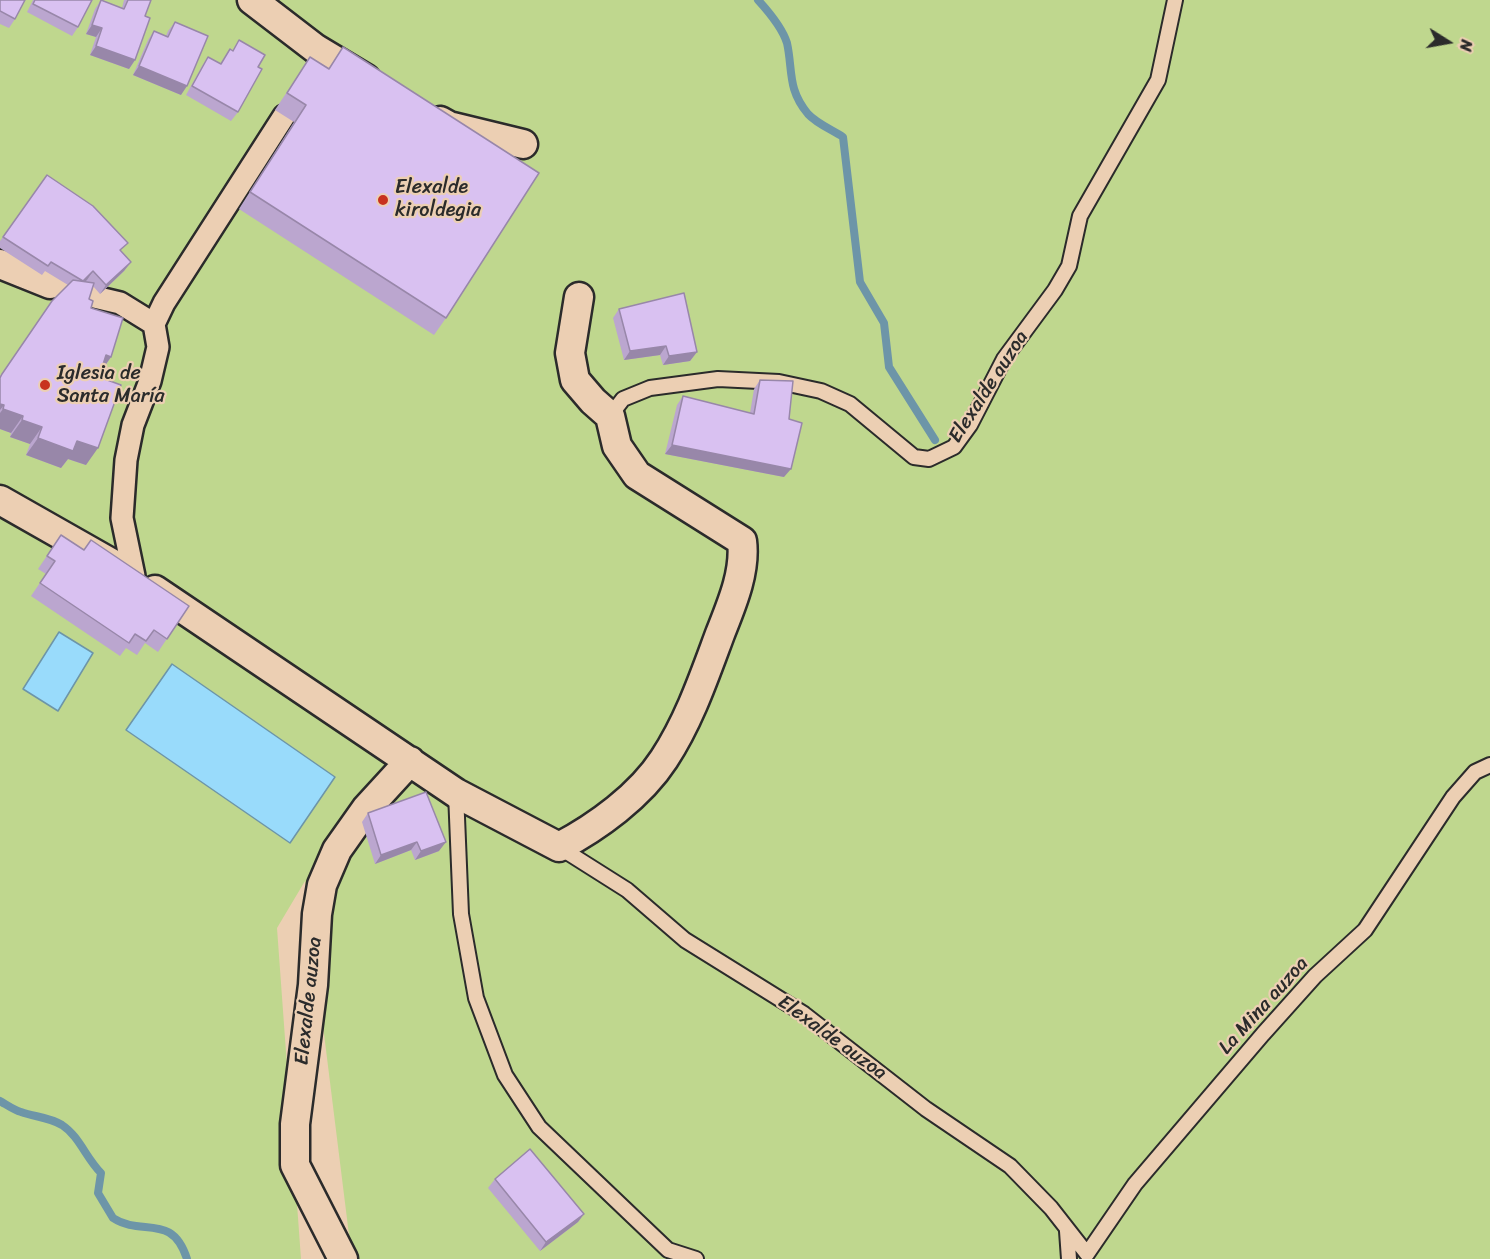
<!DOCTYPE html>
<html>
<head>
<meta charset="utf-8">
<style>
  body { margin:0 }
  #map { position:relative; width:1490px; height:1259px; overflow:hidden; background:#eccfb3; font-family:Sriracha,sans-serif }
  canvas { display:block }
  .north { position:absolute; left:1418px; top:12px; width:60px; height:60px; -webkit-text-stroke:4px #eccfb3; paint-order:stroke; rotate:101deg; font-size:16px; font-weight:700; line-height:24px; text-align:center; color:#2b2b2b }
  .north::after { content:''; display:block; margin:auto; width:21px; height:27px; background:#2b2b2b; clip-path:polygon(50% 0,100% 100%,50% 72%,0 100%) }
</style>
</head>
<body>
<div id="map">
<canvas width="1490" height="1259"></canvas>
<div class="north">N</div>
</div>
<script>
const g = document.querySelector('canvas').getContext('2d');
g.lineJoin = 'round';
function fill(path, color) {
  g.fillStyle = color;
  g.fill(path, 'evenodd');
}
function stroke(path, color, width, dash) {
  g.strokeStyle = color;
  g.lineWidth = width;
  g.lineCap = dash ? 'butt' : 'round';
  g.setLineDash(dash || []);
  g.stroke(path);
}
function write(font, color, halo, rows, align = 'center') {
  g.font = font + ' Sriracha,sans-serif';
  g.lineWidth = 4.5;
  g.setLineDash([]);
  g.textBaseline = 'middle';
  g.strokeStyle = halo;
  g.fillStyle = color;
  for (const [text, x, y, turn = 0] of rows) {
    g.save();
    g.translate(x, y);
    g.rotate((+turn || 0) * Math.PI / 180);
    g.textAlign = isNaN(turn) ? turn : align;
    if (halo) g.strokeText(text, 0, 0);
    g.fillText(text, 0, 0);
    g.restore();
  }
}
const green = new Path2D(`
  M0 0H1490V1259H352L305 881 277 928 301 1259H0Z`);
const water = new Path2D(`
  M59 632 93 653 58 711 23 689Z
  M172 664 335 777 290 843 126 730Z`);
const stream = new Path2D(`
  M758 0C769 12 782 27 787 43 793 70 787 89 808 114 816 123 832 130 843 137L860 282 884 323 889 367 935 440
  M0 1101C7 1105 14 1110 21 1112 35 1117 49 1117 62 1125 79 1136 86 1158 101 1173L98 1193 113 1218C142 1237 172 1212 187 1259`);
const service = new Path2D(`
  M610 416 623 399 650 388 718 379 779 382 821 391 850 404 914 457 929 459 954 447 970 425 1004 359 1055 290 1069 266 1080 216 1158 80 1175 0
  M456 793 461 914 476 998 505 1075 539 1127 626 1210 668 1250 696 1259
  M559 847 627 890 685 940 804 1014 926 1109 1010 1166 1051 1208 1087 1254 1135 1184 1263 1034 1315 976 1365 930 1453 797 1475 772 1490 765
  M1067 1231 1069 1259`);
const pedestrian = new Path2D(`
  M61 289 120 303 154 324 158 347 150 381 133 425 126 460 122 518 134 576
  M154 324 164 303 284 116`);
const minor = new Path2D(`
  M252 0 316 49 366 79
  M440 121 449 126 523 144
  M0 264 50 284
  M0 500 118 567
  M155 590 456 793 559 847C597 827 640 796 664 759 689 721 704 677 720 634 731 606 746 572 742 541L637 475 617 446 610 416 593 401 575 380 570 353 579 297
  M343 1259 295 1165V1124L313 985 317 914 322 885 337 850 366 809 410 761`);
const wall = new Path2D(`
  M0 0 15 19 9 28 0 24Z
  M33 0H92L78 27 72 36 27 12Z
  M101 0 122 8 124 0H151L145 16 135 60 129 69 90 55 96 37 86 34 95 9Z
  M175 22 181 95 133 75 148 40 154 31 166 36 168 31Z
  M239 40 258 67 238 112 231 121 186 95 202 66 208 57 220 64 230 49 232 51Z
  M343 47 446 318 434 335 239 209 294 122 275 110 310 57 329 68Z
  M47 175 131 262 124 271 100 294 93 286 89 299 91 308 111 357 101 372 99 377 86 465 68 459 61 468 26 455 30 444 10 437 11 433 0 429V376L52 301 68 285 45 271 42 275 0 248V241Z
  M619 309 697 352 690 361 663 365 660 355 624 360 613 318Z
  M760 380 784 477 665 454 677 405 683 396 750 413 754 389Z
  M61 535 84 550 189 606 158 652 145 643 137 655 126 648 120 656 31 596 46 574 38 569Z
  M368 813 439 851 415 860 411 850 375 864 362 822Z
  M495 1179 584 1214 578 1222 540 1251 488 1188Z`);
const shadedWall = new Path2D(`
  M92 25 102 28 96 37 86 34Z
  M96 46 135 60 129 69 90 55Z
  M139 66 187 86 181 95 133 75Z
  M131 262 124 271 100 294 106 285Z
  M93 271 87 280 76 290 83 281Z
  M666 346 660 355 624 360 630 351Z
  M697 352 690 361 663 365 669 356Z
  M106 355 111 357 99 374Z
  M0 404 4 405 0 410Z
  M3 409 23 416 11 433 0 429V413Z
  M22 420 42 427 30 444 10 437Z
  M38 438 77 441 98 448 86 465 68 459 61 468 26 455Z
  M672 445 791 469 784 477 665 454Z
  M417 842 411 850 375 864 381 855Z
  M446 842 439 851 415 860 421 851Z
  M584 1214 578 1222 540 1251 546 1242Z`);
const building = new Path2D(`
  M0 0H25L15 19 0 11Z
  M35 0H92L78 27 33 4Z
  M101 0 124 9 128 0H151L145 16 150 18 135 60 96 46 102 28 92 25Z
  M175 22 208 36 187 86 139 66 154 31 168 37Z
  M239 40 265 55 258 67 262 69 238 112 192 86 208 57 221 64 230 49 233 51Z
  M343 47 539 173 446 318 250 192 306 105 287 93 310 57 329 69Z
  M47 175 93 206 128 243 120 250 131 262 106 285 93 271 83 281 51 262 48 266 3 237Z
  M73 280 94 283 89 299 93 301 91 308 123 318 111 357 106 355 99 377 121 385 98 448 77 441 73 451 38 438 42 427 22 420 23 416 3 409 4 405 0 404V378L2 374 52 301Z
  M684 293 697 352 669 356 666 346 630 351 619 309Z
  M760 380 793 381 789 419 802 423 791 469 672 445 683 396 754 414Z
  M61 535 84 550 91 540 189 606 167 639 154 630 146 641 135 634 129 643 40 583 55 561 47 556Z
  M426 792 446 842 421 851 417 842 381 855 368 813Z
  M530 1149 584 1214 546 1242 495 1179Z`);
const markers = [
  [383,200,6,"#c8321e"],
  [45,385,6,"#c8321e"]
];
const poiNames = [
  ["Elexalde",395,188],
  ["kiroldegia",395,211],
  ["Iglesia de",57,374],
  ["Santa María",57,397]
];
const streetNames = [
  ["Elexalde auzoa",989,387,-57],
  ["Elexalde auzoa",309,1001,-84],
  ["La Mina auzoa",1264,1006,-48],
  ["Elexalde auzoa",832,1038,36]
];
fill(green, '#bfd78e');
fill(water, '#99dbfb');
stroke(water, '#6d95a8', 1.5);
stroke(stream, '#6d95a8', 8);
stroke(service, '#2b2b2b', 18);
stroke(pedestrian, '#2b2b2b', 26);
stroke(minor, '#2b2b2b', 33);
stroke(service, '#eccfb3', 14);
stroke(pedestrian, '#eccfb3', 21);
stroke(minor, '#eccfb3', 28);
fill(wall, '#bba6cf');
fill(shadedWall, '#9887a9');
fill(building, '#d9c1f1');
stroke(building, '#9887a9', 1.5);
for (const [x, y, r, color] of markers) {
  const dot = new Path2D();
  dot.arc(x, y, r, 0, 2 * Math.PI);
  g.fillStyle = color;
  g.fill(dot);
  stroke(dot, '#eccfb3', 2);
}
write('20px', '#2b2b2b', '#eccfb3', poiNames, 'left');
write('20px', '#2b2b2b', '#eccfb3', streetNames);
</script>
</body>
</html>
